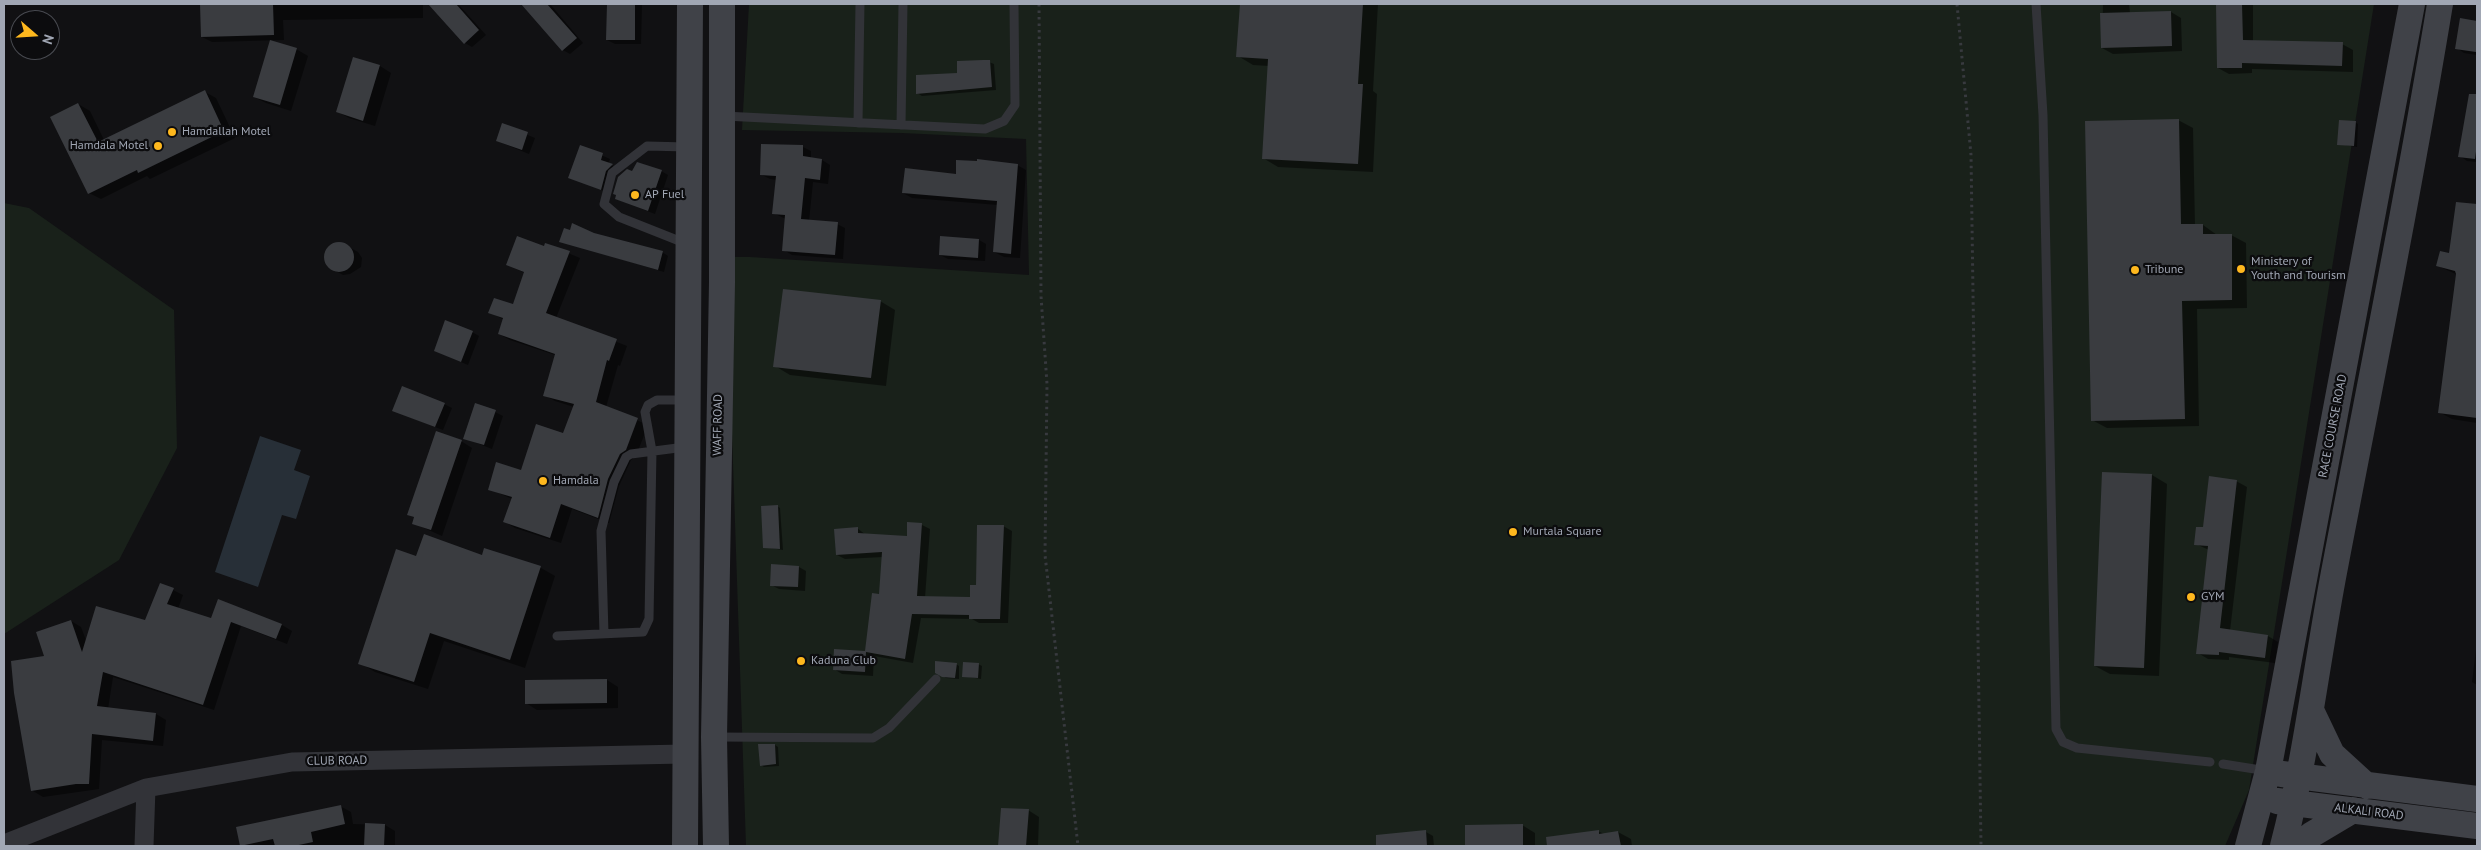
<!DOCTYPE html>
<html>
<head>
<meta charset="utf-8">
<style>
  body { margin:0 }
  #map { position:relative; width:2481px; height:850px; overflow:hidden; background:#111113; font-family:"PT Sans",sans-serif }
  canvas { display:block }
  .frame { position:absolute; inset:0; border:5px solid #a1a7b4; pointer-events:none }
  .north { position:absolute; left:10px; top:10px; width:50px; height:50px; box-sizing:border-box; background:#0c0c0e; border:1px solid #484a50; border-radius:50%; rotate:109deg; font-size:14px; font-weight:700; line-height:20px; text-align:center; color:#a1a7b4 }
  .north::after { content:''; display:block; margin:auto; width:18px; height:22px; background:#feb81e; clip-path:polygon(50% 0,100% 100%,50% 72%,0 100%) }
</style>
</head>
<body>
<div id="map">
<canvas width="2481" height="850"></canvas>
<div class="frame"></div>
<div class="north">N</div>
</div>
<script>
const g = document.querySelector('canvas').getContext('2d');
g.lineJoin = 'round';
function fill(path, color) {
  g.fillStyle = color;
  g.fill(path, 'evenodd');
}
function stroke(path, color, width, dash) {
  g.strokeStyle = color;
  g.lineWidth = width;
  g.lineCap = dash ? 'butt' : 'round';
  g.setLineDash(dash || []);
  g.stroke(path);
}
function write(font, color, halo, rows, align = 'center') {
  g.font = font + ' "PT Sans",sans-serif';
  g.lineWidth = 4.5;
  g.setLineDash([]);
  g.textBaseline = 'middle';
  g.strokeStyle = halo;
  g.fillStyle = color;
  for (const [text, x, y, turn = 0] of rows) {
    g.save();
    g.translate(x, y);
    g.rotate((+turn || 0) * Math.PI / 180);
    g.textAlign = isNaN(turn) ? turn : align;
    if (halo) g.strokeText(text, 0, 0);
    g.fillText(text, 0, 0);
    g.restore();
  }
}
const green = new Path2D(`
  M749 4H2374L2249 790 2225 846H746L726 257H750L1029 275 1026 139 902 133 742 130Z
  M4 203 29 208 174 310 177 448 119 560 4 634Z`);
const water = new Path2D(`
  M260 436 301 450 294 470 310 476 296 519 282 515 258 587 215 572Z`);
const shadow = new Path2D(`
  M201 4H423V18L283 20 284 40 212 42 202 37Z
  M430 4H458L486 35 472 47 465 43Z
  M529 4H550L583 43 570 54 563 50 525 7Z
  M608 4H642L641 44H615L607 40Z
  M1241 4H1378L1373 91 1377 94 1373 172 1278 167 1263 158 1269 66 1253 65 1238 56Z
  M2103 4H2129L2130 13 2171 12 2181 18 2182 51 2113 54 2102 48Z
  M2217 4H2253V41L2342 44 2353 50V72L2252 69V73L2229 74 2218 68Z
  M2461 20 2477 22V55L2464 53 2457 48Z
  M296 49 308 56 291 111 266 103 254 97Z
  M354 58 380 66 391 73 375 126 349 118 338 112Z
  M989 62 994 64 996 90 922 96 917 93Z
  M205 92 216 98 235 138 150 179 147 176 101 199 89 193 78 104 90 111 104 140Z
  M2468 106 2477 107V162L2467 161 2460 156Z
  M2178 120 2193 128 2195 225H2203L2217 235H2231L2246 243 2247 308 2197 309 2199 426 2107 428 2092 420Z
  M2355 122 2358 124 2357 147 2339 144Z
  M503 125 535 138 529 154 497 141Z
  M580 146 610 159 608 164 619 169 613 175 609 193 569 177Z
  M803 147 811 151V159L822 160 830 165 828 184 813 182 809 221 837 224 845 228 843 259 792 255 784 250 786 219 773 213 776 180 770 179 762 175Z
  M1017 165 1026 170 1020 258 1004 257 994 252 998 205 912 198 903 193 957 175Z
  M661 171 668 175 655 214 616 199 633 172Z
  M2457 203 2477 206V423L2452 419 2439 412 2458 275 2438 266 2450 255Z
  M593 234 662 252 668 256 664 272 560 241Z
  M979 240 986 244 985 261 948 259 940 255Z
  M333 244H343L358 252 362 258 361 267 350 274 343 275 327 266 324 259 326 251Z
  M546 244 580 258 556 318 627 346 620 366 618 365 606 407 648 425 636 456 631 460 619 486 609 523 572 509 561 543 515 528 505 522 512 499 490 489 522 471 564 434 574 407 555 401 544 395 555 355 510 340 499 334 504 320 490 312 514 305 525 273 507 265 545 248Z
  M880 301 895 310 886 386 790 375 775 366Z
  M472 332 479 336 468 365 435 351Z
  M444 404 452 408 443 430 401 414Z
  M495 412 503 416 492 449 464 438Z
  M461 441 472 448 442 536 413 523 415 518 409 515Z
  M2103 473 2152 475 2167 484 2159 676 2110 674 2095 666Z
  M2236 481 2247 487 2230 631 2268 636 2278 642 2275 663 2229 657V660L2208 659 2198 653 2209 550 2196 544Z
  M777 506 780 508 783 550 764 547Z
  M922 525 930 529 925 598 971 599 1003 526 1012 531 1008 623H979L972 619 921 618 913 663 874 656 873 676 842 674 834 669 835 651 866 653 873 595 880 596 883 557 845 559 837 555 857 528 866 535 908 537Z
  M485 550 541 568 555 576 525 668 444 641 428 689 375 672 360 663 417 557H483Z
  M799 567 806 571 805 591 779 589 771 585Z
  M161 584 183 595 178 609 211 619 219 600 282 625 292 631 287 644 241 626 214 710 113 677 108 709 156 714 166 720 163 746 102 740 99 789 43 797 33 791 46 657 71 621 81 627 87 643 146 622Z
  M2477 641V685L2472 682Z
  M956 664 959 666V679L946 678 936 672Z
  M978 664 982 666 981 679 963 676Z
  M607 680 618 687V708L537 710 526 703Z
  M775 745 778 747 779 766 764 767 761 765Z
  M340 806 351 812 353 824 385 825 395 831V846L241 845Z
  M1003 809 1028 810 1039 817 1038 846H1000Z
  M1522 825 1535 833V846H1466V826Z
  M1598 831 1604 834 1618 832 1631 839 1632 846H1568L1567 835Z
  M1426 832 1433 836 1434 846H1384L1383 836Z`);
const building = new Path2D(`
  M200 4H273L274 35 201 37Z
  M428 4H456L479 30 464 44Z
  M521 4H547L577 38 562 51Z
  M607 4H635V40H606Z
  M1240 4H1363L1358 84H1363L1358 164 1262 159 1268 59 1236 57Z
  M2216 4H2242L2243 40 2343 42 2342 66 2242 63V68H2217Z
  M2171 11 2172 46 2101 48 2100 13Z
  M2460 18 2477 21 2476 52 2455 49Z
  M270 40 297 48 280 105 253 97Z
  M353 57 380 65 363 121 336 112Z
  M983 60H990L992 87 916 94V75L957 73V61Z
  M205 90 224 131 138 173 137 170 88 194 50 117 78 103 98 142Z
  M2469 94H2477V144L2475 159 2458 157Z
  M2179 119 2181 224H2203V234H2232V300L2182 301 2185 419 2091 421 2085 121Z
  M2339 120 2356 121 2354 146 2337 145Z
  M502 123 528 132 522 150 496 141Z
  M761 144 803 145V156L822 159 820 180 805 178 801 219 838 222 835 255 782 251 785 215 772 214 776 176 760 175Z
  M580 145 603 153 601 160 613 164 606 171 601 190 568 178Z
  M977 159 1018 164 1011 254 993 252 997 201 902 193 905 168 956 174V160L977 161Z
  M637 162 662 170 648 211 615 199 616 195 613 194 618 177 627 169 632 171Z
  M2456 202 2477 204V418L2438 413 2456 274 2455 271 2436 266 2440 251 2449 253Z
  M572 223 594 233 663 251 658 270 559 242 564 228 570 230Z
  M517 236 544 246 545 243 570 251 546 313 617 339 609 361 607 360 596 402 638 418 626 450 620 454 608 479 598 518 561 504 550 538 503 522 512 497 488 490 496 462 521 470 536 424 563 433 574 404 543 396 555 354 498 334 503 318 488 313 494 298 513 304 524 272 506 265Z
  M940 236 979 239 978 258 939 255Z
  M324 257a15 15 0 1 1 30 0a15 15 0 1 1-30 0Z
  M783 289 881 300 871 378 773 367Z
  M445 320 473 331 461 362 434 351Z
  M402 386 445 403 435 427 392 411Z
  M475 403 496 410 484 445 463 439Z
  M436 431 462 440 431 530 412 524 414 517 407 515Z
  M2102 472 2152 474 2144 668 2094 666Z
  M2209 476 2237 480 2220 628 2268 635 2265 658 2219 652V655L2196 654 2208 546 2194 545 2196 527H2203Z
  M778 505 780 549 763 548 761 506Z
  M907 522 922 523 917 596 970 597V585H976L977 525H1004L1000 619H969V615L912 614 905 659 866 652 865 672 833 670 834 649 865 651 872 593 879 594 882 552 836 555 834 529 858 527V533L907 536Z
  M424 534 482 555 484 548 541 566 510 660 430 633 414 682 358 664 396 549 416 556Z
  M771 564 799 566 798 587 770 586Z
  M160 583 174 588 167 604 211 618 218 599 282 624 276 639 231 622 203 705 103 672 97 706 156 713 153 741 92 734 89 784H76L31 791 14 693 11 661 44 656 36 632 71 620 82 652 96 606 145 620Z
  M935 661 957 663 955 678 942 677 935 673Z
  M963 662 979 663 978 678 962 677Z
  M607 679V703L525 704V680Z
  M758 744H775L776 764 760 766Z
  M341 805 345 824 311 832 313 842 294 846H275L273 839 240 846 236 827Z
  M1001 808 1029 809 1026 846H998Z
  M365 823 385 824 384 846H364Z
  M1523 824V846H1465V825Z
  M1426 830 1427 846H1376V835Z
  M1599 830V834L1618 831 1621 846H1547L1546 837Z`);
const path = new Path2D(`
  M1039 4 1041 296 1047 384 1045 555 1078 846
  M1957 4 1971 155 1981 846`);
const lane = new Path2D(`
  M2036 4 2043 115 2056 729 2063 742 2077 748 2210 762
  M724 116 985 129 1004 121 1015 105 1014 4
  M858 123 860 4
  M901 125 903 4
  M687 244 619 217 604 204 612 173 647 146 687 147
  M604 634 601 531 614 482 626 457 631 454 685 447
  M557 636 643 632 649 619 652 451 645 412 648 405 657 400H686
  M716 737 873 738 889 728 936 679
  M2223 764 2267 771`);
const street = new Path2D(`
  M4 844 146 788 292 762 684 754
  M144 846 146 788`);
const secondary = new Path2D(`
  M2311 710 2332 754 2367 786
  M2282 774 2477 799
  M2277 801 2477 826
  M685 846 690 4
  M716 846 714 737 722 282V4
  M2248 846 2268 771 2412 4
  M2283 846C2307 754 2317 660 2335 567 2371 379 2409 192 2440 4
  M2300 846 2311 835 2353 810`);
const markers = [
  [172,132,5,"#feb81e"],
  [158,146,5,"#feb81e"],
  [635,195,5,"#feb81e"],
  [2241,269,5,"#feb81e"],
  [2135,270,5,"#feb81e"],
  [543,481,5,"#feb81e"],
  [1513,532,5,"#feb81e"],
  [2191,597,5,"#feb81e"],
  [801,661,5,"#feb81e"]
];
const poiNames = [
  ["Hamdallah Motel",182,132],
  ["Hamdala Motel",148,146,"right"],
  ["AP Fuel",645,195],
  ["Ministery of",2251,262],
  ["Youth and Tourism",2251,276],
  ["Tribune",2145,270],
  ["Hamdala",553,481],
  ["Murtala Square",1523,532],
  ["GYM",2201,597],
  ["Kaduna Club",811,661]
];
const streetNames = [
  ["WAFF ROAD",718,425,-89],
  ["RACE COURSE ROAD",2333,426,-79],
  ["CLUB ROAD",337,761,-1],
  ["ALKALI ROAD",2369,812,7]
];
fill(green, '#19211a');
fill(water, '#272f37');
fill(shadow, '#0007');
fill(building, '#3a3c40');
stroke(path, '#383a3f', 3, [2.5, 4]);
stroke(lane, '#323338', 9);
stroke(street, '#323338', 19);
stroke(secondary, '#404248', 26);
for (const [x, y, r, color] of markers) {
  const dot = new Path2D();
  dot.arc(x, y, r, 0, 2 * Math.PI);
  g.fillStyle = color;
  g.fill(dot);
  stroke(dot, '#0c0c0e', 2);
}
write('12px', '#a1a7b4', '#0c0c0e', poiNames, 'left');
write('12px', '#a1a7b4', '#0c0c0e', streetNames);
</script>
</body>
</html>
